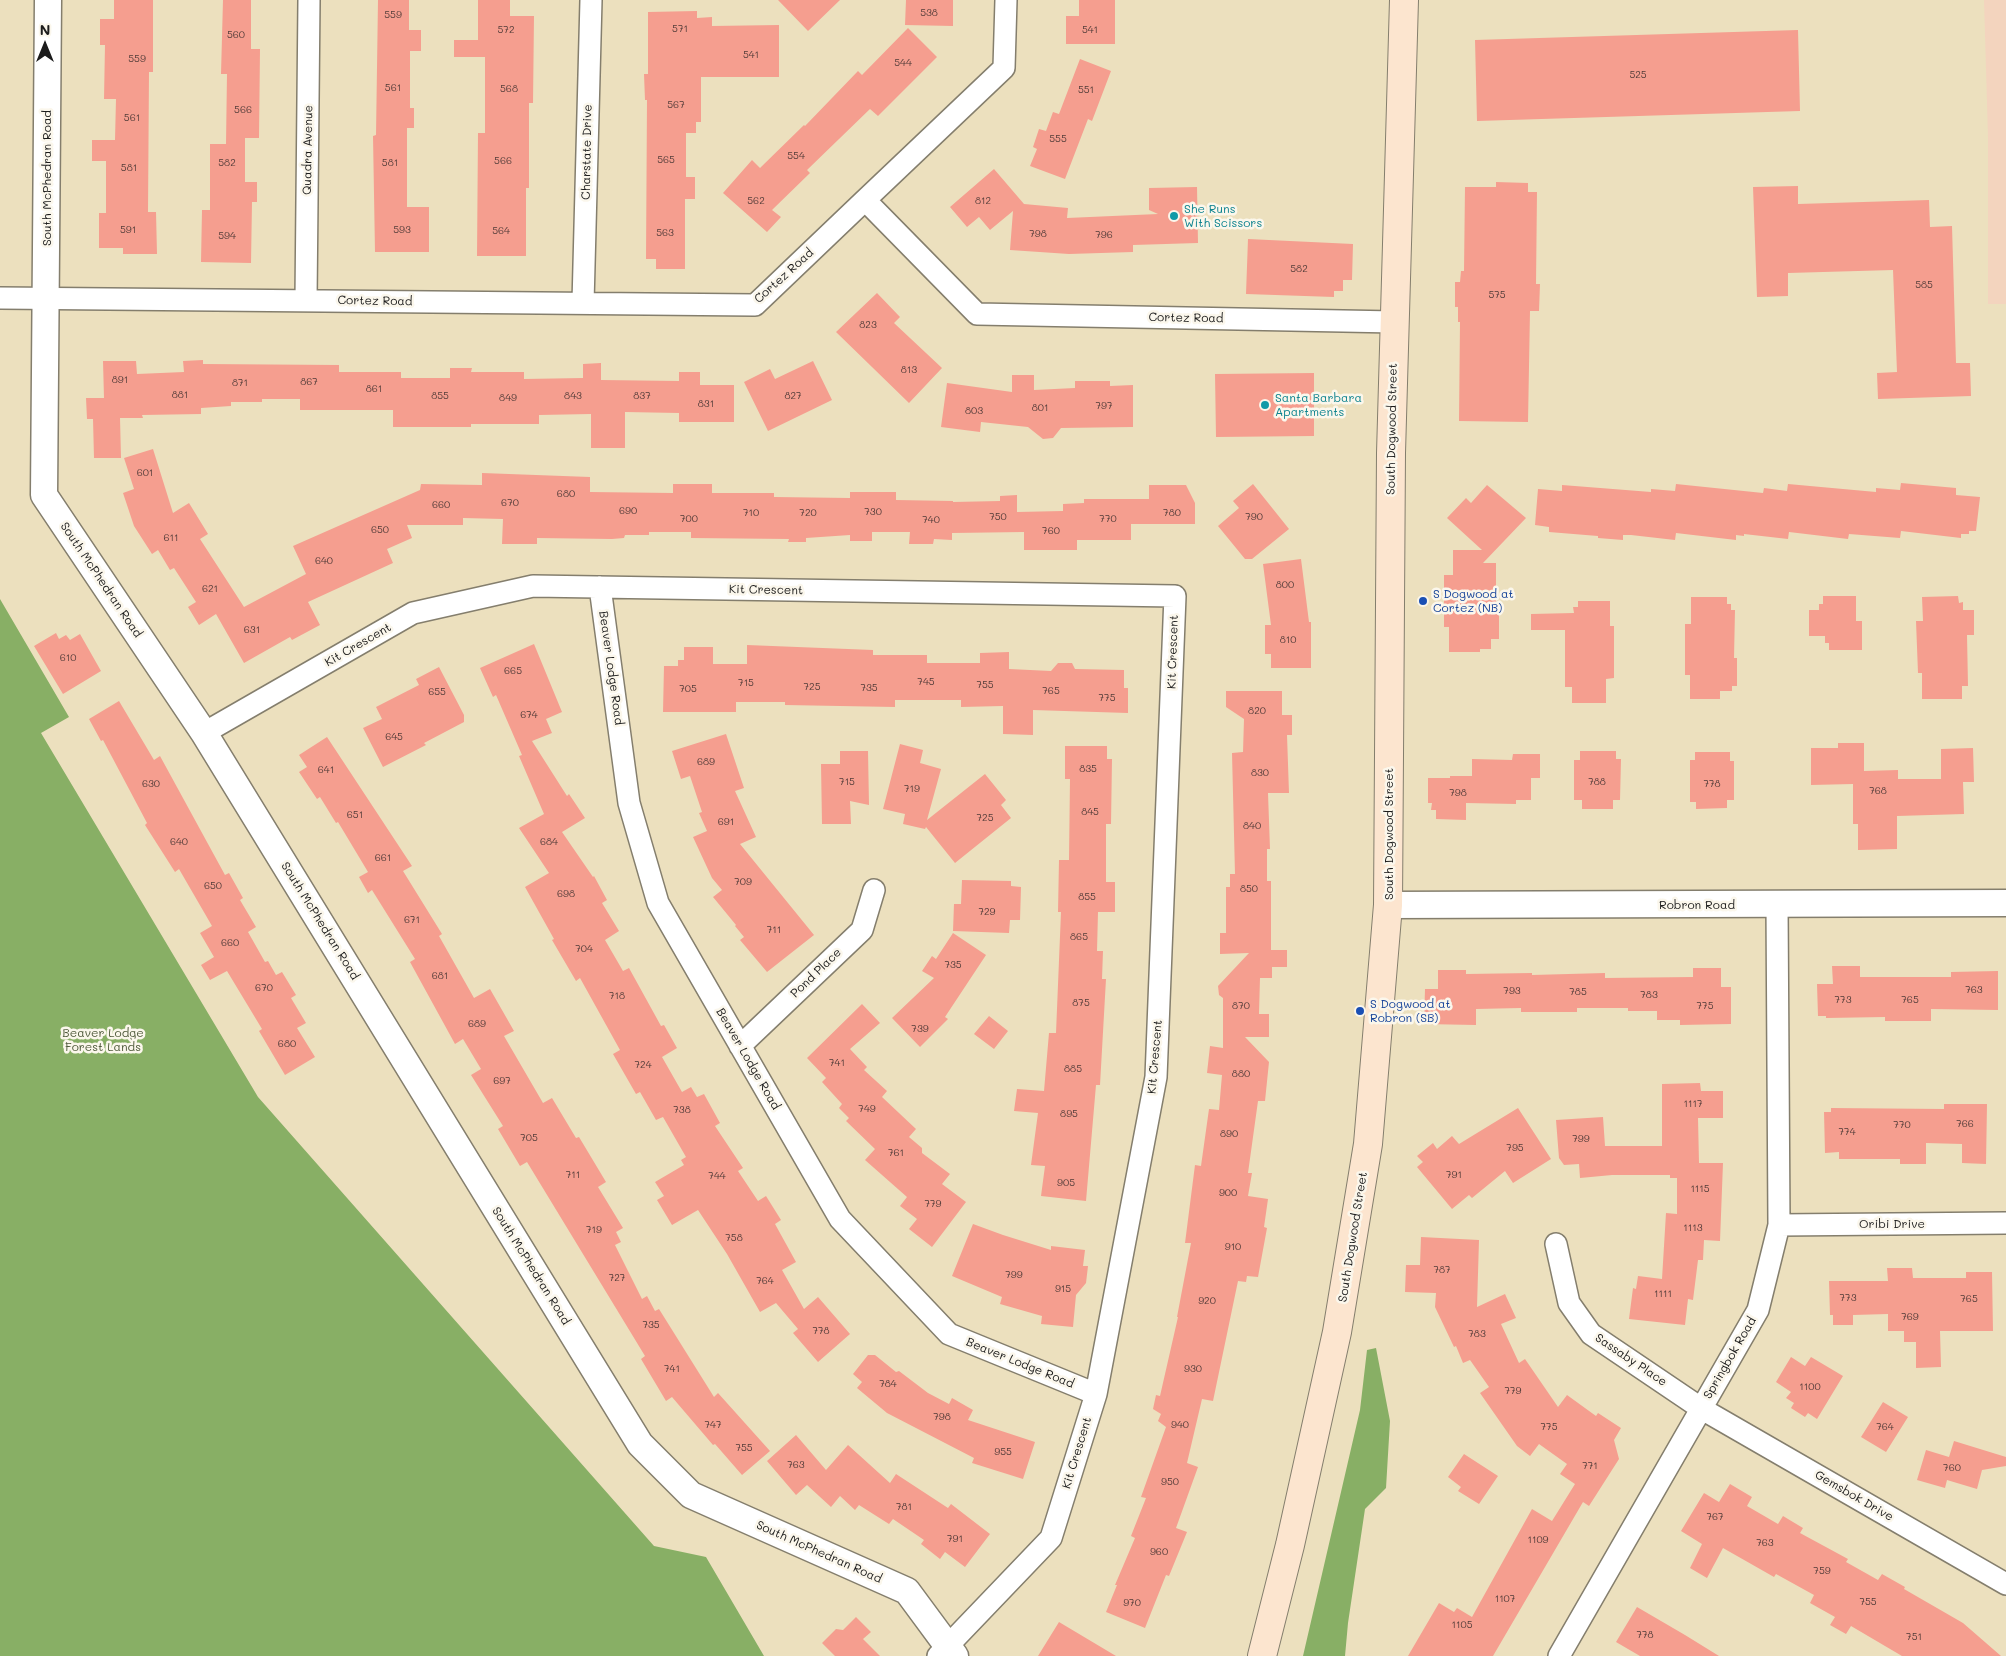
<!DOCTYPE html>
<html>
<head>
<meta charset="utf-8">
<style>
  body { margin:0 }
  #map { position:relative; width:2006px; height:1656px; overflow:hidden; background:#ece0be; font-family:Mali,sans-serif }
  canvas { display:block }
  .north { position:absolute; left:20px; top:20px; width:50px; height:50px; -webkit-text-stroke:4px #fbf7ec; paint-order:stroke; rotate:0deg; font-size:14px; font-weight:700; line-height:20px; text-align:center; color:#1c1c1c }
  .north::after { content:''; display:block; margin:auto; width:18px; height:22px; background:#1c1c1c; clip-path:polygon(50% 0,100% 100%,50% 72%,0 100%) }
</style>
</head>
<body>
<div id="map">
<canvas width="2006" height="1656"></canvas>
<div class="north">N</div>
</div>
<script>
const g = document.querySelector('canvas').getContext('2d');
g.lineJoin = 'round';
function fill(path, color) {
  g.fillStyle = color;
  g.fill(path, 'evenodd');
}
function stroke(path, color, width, dash) {
  g.strokeStyle = color;
  g.lineWidth = width;
  g.lineCap = dash ? 'butt' : 'round';
  g.setLineDash(dash || []);
  g.stroke(path);
}
function write(font, color, halo, rows, align = 'center') {
  g.font = font + ' Mali,sans-serif';
  g.lineWidth = 5;
  g.setLineDash([]);
  g.textBaseline = 'middle';
  g.strokeStyle = halo;
  g.fillStyle = color;
  for (const [text, x, y, turn = 0] of rows) {
    g.save();
    g.translate(x, y);
    g.rotate((+turn || 0) * Math.PI / 180);
    g.textAlign = isNaN(turn) ? turn : align;
    if (halo) g.strokeText(text, 0, 0);
    g.fillText(text, 0, 0);
    g.restore();
  }
}
const built = new Path2D(`
  M1984 0H2006V304H1988V137Z`);
const forest = new Path2D(`
  M0 599 69 717 41 733 258 1097 654 1546 706 1557 764 1656H0Z
  M1376 1348 1390 1421 1386 1488 1365 1509 1348 1623 1345 1656H1303L1360 1410 1367 1350Z`);
const building = new Path2D(`
  M114 0H153V72H149L148 212H156L157 254H123V248H99V213H106V161H92V140H115L116 99H104L105 45H100V19H114Z
  M223 0H251V49H260L259 138H245V182H257V202H252L251 263 201 262 202 210H210V144H226L227 74H221Z
  M378 0H409V30H421V51H410V108H414V128H407V207H429V252H375L373 136 376 135Z
  M478 0H510V16H534L533 103H529V188H526V256H477L478 133H485V57H454V40H478Z
  M778 0H840L808 31Z
  M906 0H953V26L905 25Z
  M1079 0H1115V44H1066V16H1079Z
  M697 11V18L712 17V26L779 25V77H701V122H696V133H686V177H695V199H685V269H656V259H646L647 100H645L644 74H648V12Z
  M908 28 937 57 878 116 870 109 807 170 810 173 772 210 781 217 767 232 723 193 752 160 760 168 804 125 805 126 858 71 862 75Z
  M1798 30 1800 111 1477 121 1475 40Z
  M1080 59 1111 71 1092 121 1088 119 1065 179 1030 166 1037 149 1033 147 1039 129 1046 131 1053 112 1059 114Z
  M994 169 1024 204 1068 208 1067 218 1158 214 1149 210V188L1197 187 1198 243 1133 245V252L1069 254 1010 250 1013 211 990 230 979 217 967 227 950 207Z
  M1496 182 1528 183V192H1537L1536 284H1540L1539 311H1530L1528 422 1459 421 1460 322H1458V307H1455V282H1460L1461 271H1464L1465 187H1496Z
  M1798 186V204L1929 200 1930 227 1952 226 1956 363H1970L1971 396 1878 399 1877 373 1897 372 1893 270 1788 273V296L1757 297 1753 187Z
  M1248 239 1353 244 1352 280H1343V291H1334V297L1246 294Z
  M877 293 900 317 894 323 942 368 909 403 836 332Z
  M203 360V364L339 365V372H401V378H450V368H472L471 372H524V379L583 378V364L601 363V380L679 381V372H700V385H734V422H679V413L625 412V448H591V414L539 415V424H471V427H393V410H300V399H262V402H231V406L201 408V414L142 415 143 418H120L121 458H94L93 419H87L86 398H104L103 361H136L137 374 184 372 183 361Z
  M813 361 832 400 768 431 744 382 770 369 775 379Z
  M1314 373V436L1216 437 1215 374Z
  M1012 375H1034V390L1075 388V381H1110V386L1133 385V427L1061 428 1053 438 1043 439 1028 427 981 422 980 432 941 427 947 383 1012 392Z
  M153 449 173 513 189 503 208 534 200 539 244 607 306 574 293 546 420 490 421 484 482 485V473L590 477V492L673 493V484H712V493H774V497L850 498V492H896V500L953 501V502L1000 501V496L1017 495V512L1063 511V504L1084 503V499H1149V485H1186L1195 503V524H1131V540H1077V550H1024V532L952 533V540L934 539 933 544H909L910 532H872V541H850V535L806 538V542H788L789 539 691 538V532H649V535H625L624 538 612 539 537 538V544H502L503 519 463 518V525H407L412 538 387 549 393 563 308 602 320 625 292 640 290 637 244 663 216 614 199 625 188 607 196 602 174 568 170 570 158 550 152 554 134 526 123 493 134 489 124 458Z
  M1901 483 1956 488V495L1980 497 1976 531H1969V534H1961V538L1901 531 1900 538 1849 534 1848 539 1789 532 1788 539 1744 534V536L1736 535V540L1676 533 1675 540 1631 535H1623V540L1598 538V536L1549 532V527L1535 525 1538 489 1562 491V485L1651 492V489L1675 491 1676 484 1763 493 1764 488 1787 491 1788 484 1876 492V488L1900 490Z
  M1253 484 1289 529 1252 559H1245L1218 526 1239 508 1233 501Z
  M1487 485 1526 518 1483 563H1496V612H1499V639H1491V649H1480V652H1449V627H1444V575H1453V550H1482L1447 518 1466 498 1471 503Z
  M1301 559 1309 622H1311V668H1271V654H1265V625H1271L1263 564Z
  M1823 596H1856V621H1862V650H1829V643H1825V636H1809V610H1819V604H1823Z
  M1958 596 1959 603 1963 602V610H1974V635H1967L1968 686H1962V699H1922V673H1918L1916 621H1923L1922 597Z
  M1691 597H1727V604H1731V610H1735L1734 658H1737V686H1732V691H1720V699H1690V675H1685V624H1691Z
  M1578 601H1610V626H1614V678L1606 679V703H1572V687H1565V630H1531V614L1574 613 1573 607H1578Z
  M56 633 59 639 66 635 70 640 80 634 101 671 63 694 34 646Z
  M534 644 562 712 546 719 552 733 532 741 567 796 569 794 585 818 562 832 593 877 594 876 607 900 602 903 619 931 605 940 623 971 629 968 661 1026 664 1025 677 1048 662 1057 682 1092 691 1087 697 1097 704 1094 720 1123 715 1126 743 1168 738 1171 758 1201 766 1196 781 1220 775 1224 796 1262 782 1270 804 1309 818 1297 850 1334 818 1362 793 1333 798 1329 776 1303 760 1312 727 1254 698 1210 672 1225 657 1200 664 1196 655 1182 684 1165 681 1160 686 1157 663 1117 656 1120 640 1092 636 1094 613 1054 620 1050 580 978 576 981 552 940 554 939 525 887 549 873 519 828 544 814 519 756 522 755 496 695 493 697 480 668Z
  M747 645 873 650V655H927V663H980V653L1009 652V669L1051 671 1058 663H1072L1075 669 1124 670V688H1128V713L1033 710V735L1003 734V706L961 707V700H895V707L785 705V702H736V712H663L664 666H678V660H684V647H713V664H747Z
  M439 667 464 715V722L424 743 426 745 383 767 363 728 382 719 376 707 419 685 416 679Z
  M1226 691H1282V715H1292V735H1287L1289 793H1268L1270 849H1267V881H1271V950H1287V967H1272V978H1260L1259 1014H1269V1037H1245L1269 1062 1265 1101H1258L1248 1173H1252L1248 1196 1268 1199 1264 1227 1267 1228 1258 1277 1247 1276 1246 1282 1238 1281 1213 1401 1202 1399 1187 1463 1198 1467 1176 1528 1187 1532 1169 1576 1166 1575 1145 1628 1106 1612 1117 1585H1115L1135 1538 1131 1536 1146 1498 1141 1497 1166 1427 1158 1421 1161 1414 1153 1409 1156 1395 1160 1396 1178 1317H1177L1191 1243H1185L1195 1165 1201 1166 1209 1109 1219 1110 1222 1075 1207 1073 1210 1046 1223 1048V998L1219 995 1218 986 1249 953 1220 954V933H1226V887H1230V874H1235L1232 753 1243 752 1244 719 1226 707Z
  M119 701 154 760 160 756 225 875 229 873 243 898 240 900 256 927 248 932 265 962 268 961 276 975 282 972 296 995 291 998 306 1023 297 1028 315 1057 285 1075 259 1031 262 1029 227 971 210 980 201 965 214 957 200 933 212 926 179 869 175 872 145 825 147 823 103 740 101 741 89 719Z
  M726 734 744 788 735 791 756 837 740 844 814 935 767 972 740 940 744 937 735 926 736 925 713 897 722 890 712 878 693 837 707 831 699 813 702 812 690 776 681 779 672 751Z
  M327 737 412 866 403 871 442 934 439 936 474 998 490 989 514 1031 504 1036 543 1103 552 1098 576 1138 579 1137 606 1182 598 1187 623 1228 616 1232 621 1242 615 1245 642 1299 647 1296 655 1311 659 1309 714 1397 718 1393 770 1451 742 1475 715 1444 713 1445 672 1397 666 1401 641 1359 645 1356 527 1162 520 1166 498 1129 503 1126 471 1075 481 1069 463 1039 455 1044 410 962 415 959 372 890 368 893 359 877 368 872 338 822 336 823 320 797 317 799 299 772 307 767 299 755Z
  M1838 743H1864V771L1898 770V779H1941V749L1973 748 1974 782H1963L1964 814 1897 816V849L1858 850V824H1853V784L1811 785V748H1838Z
  M900 744 923 750 920 763 941 769 927 820 985 774 1006 800 1001 805 1011 818 955 863 926 827 925 829 903 824 905 814 883 809Z
  M1065 746H1107V759H1112L1111 824H1106V882H1115V912H1098L1097 951H1103L1102 979H1106L1100 1085H1096L1086 1201 1041 1196 1045 1166 1031 1165 1038 1113 1014 1111 1017 1089 1044 1091 1049 1033H1056L1061 912H1058L1059 860H1069L1070 779H1065Z
  M840 751H868L869 805 850 801 851 824H822L821 764H840Z
  M1580 751H1616V759H1621L1620 800H1613V809H1582V800H1574V760H1580Z
  M1695 752H1730V761H1734V800H1727V808L1696 809V802H1690V760H1695Z
  M1513 754H1540V778H1531V800H1516V804L1466 803V820L1436 819V810H1431L1432 803H1428V778H1450V776H1472V759L1512 760Z
  M962 880 1011 881V886L1021 887 1020 920H1010L1009 933 953 931 954 904H961Z
  M953 933 986 955 945 1017 948 1019 920 1047 892 1018 934 978 922 971 932 956 936 959Z
  M1832 966H1860V977H1951V972L1998 971V1010L1931 1009V1021H1885V1017L1826 1018V1016H1818L1817 984H1833Z
  M1693 968H1721V987H1731V1024L1680 1025V1020H1657V1011H1628V1008H1577V1012H1521V1008L1476 1009V1025L1424 1024 1425 989H1438V970H1466V974L1532 973V975L1605 973V978L1693 977Z
  M862 1004 880 1023 850 1049 867 1067 864 1070 887 1091 882 1097 916 1129 909 1137 922 1148V1153L950 1174 942 1184 966 1202 932 1247 909 1229 917 1219 900 1206 907 1197 865 1160 875 1149 846 1121 849 1118 839 1108 842 1104 822 1082 826 1078 807 1058Z
  M989 1016 1008 1031 994 1049 974 1034Z
  M1700 1083 1701 1091H1723V1118H1698L1699 1163H1723L1720 1241 1704 1240 1703 1260H1698L1693 1300 1688 1299 1685 1325 1629 1319 1633 1288 1636 1289 1638 1276 1662 1279 1666 1213 1677 1214V1178H1670V1175H1612L1580 1178 1579 1164 1564 1165 1559 1158 1556 1120 1603 1117 1605 1146H1662V1084Z
  M1944 1104H1987L1986 1164 1962 1163V1144L1926 1143V1164H1900V1159H1839V1152L1825 1153 1824 1112H1831V1108L1944 1109Z
  M1518 1108 1551 1159 1513 1183 1505 1171 1472 1198 1469 1195 1452 1209 1417 1167 1423 1162 1417 1156 1433 1143 1437 1149 1452 1136 1459 1144Z
  M973 1224 1003 1235 1051 1250V1246L1085 1250 1083 1266H1088L1086 1283 1076 1295 1073 1327 1041 1324 1042 1316 1000 1304 1002 1297 952 1276Z
  M1421 1237 1479 1240 1477 1307 1505 1294 1516 1318 1501 1324 1519 1363 1525 1359 1558 1407 1567 1395 1596 1416 1598 1413 1621 1428 1614 1440 1619 1459 1589 1506 1583 1502 1493 1656H1408L1439 1603 1454 1612 1457 1608 1472 1617 1532 1509 1552 1521 1575 1484 1560 1474 1567 1464 1539 1444 1530 1456 1517 1446 1480 1393 1489 1387 1470 1360 1463 1363 1456 1346 1454 1347 1435 1307 1436 1293 1405 1292 1406 1265H1420Z
  M1887 1268H1912L1913 1278H1966V1272H1992L1993 1331H1940L1941 1367 1916 1368V1342H1904V1331H1888V1314L1853 1315V1325H1833V1315H1830L1829 1281H1888Z
  M868 1355H875L896 1372 899 1371 928 1393 949 1404 952 1398 973 1410 968 1420 1035 1442 1023 1479 972 1463 974 1458 887 1413 857 1388 862 1382 853 1374Z
  M1791 1357 1805 1366 1811 1357 1843 1376 1817 1419 1808 1413 1805 1417 1791 1408 1794 1403 1786 1398 1791 1392 1776 1382Z
  M1883 1402 1908 1417 1886 1452 1861 1437Z
  M796 1435 826 1470 848 1445 890 1483 896 1474 948 1508 951 1504 990 1534 965 1567 945 1552 940 1559 921 1544 924 1540 893 1519 889 1524 859 1505 855 1510 840 1496 831 1507 807 1485 796 1495 767 1461Z
  M1954 1441 2006 1457V1466L1982 1470 1977 1489 1947 1480 1945 1488 1917 1480 1926 1450 1949 1457Z
  M1464 1454 1498 1476 1479 1504 1458 1491 1461 1487 1448 1477Z
  M1730 1484 1752 1497 1747 1506 1778 1524 1783 1516 1803 1528 1800 1533 1848 1559 1846 1562 1878 1580 1882 1574 1905 1587 1904 1589 1963 1623 2001 1656H1902L1851 1626 1846 1634 1830 1625 1835 1617 1810 1603 1814 1595 1776 1574 1774 1577 1723 1548 1707 1578 1690 1568 1702 1544 1681 1531 1704 1493 1719 1502Z
  M1637 1607 1685 1635 1719 1656H1640L1616 1642Z
  M856 1617 871 1632 863 1639 880 1656H835L822 1643 836 1629 843 1630Z
  M1059 1622 1116 1656H1038Z`);
const minor = new Path2D(`
  M865 200 1004 68 1006 0
  M0 298 755 305 865 200 977 314 1395 322
  M306 300 309 0
  M583 303 591 0
  M600 587 629 803 658 903 840 1219 949 1334 1096 1394
  M204 733 413 613 533 586 1175 596 1156 1077 1096 1394 1051 1538 938 1656
  M740 1046 862 930 874 890
  M1779 1225 2006 1223
  M1556 1244 1569 1303 1591 1334 1702 1409 2006 1584
  M1559 1656 1758 1310 1779 1225 1777 904`);
const tertiary = new Path2D(`
  M48 0 44 495 204 733 640 1444 691 1495 907 1591 955 1656
  M1388 905 2006 903`);
const secondary = new Path2D(`
  M1262 1656 1290 1545 1337 1332 1368 1144 1388 905 1391 453 1404 0`);
const markers = [
  [1174,216,5,"#0f9aa8"],
  [1265,405,5,"#0f9aa8"],
  [1423,601,5,"#1a4fb4"],
  [1360,1011,5,"#1a4fb4"]
];
const numberNames = [
  ["538",929,13],
  ["559",393,15],
  ["571",680,29],
  ["572",506,30],
  ["541",1090,30],
  ["560",236,35],
  ["541",751,55],
  ["559",137,59],
  ["544",903,63],
  ["525",1638,75],
  ["561",393,88],
  ["568",509,89],
  ["551",1086,90],
  ["567",676,105],
  ["566",243,110],
  ["561",132,118],
  ["555",1058,139],
  ["554",796,156],
  ["565",666,160],
  ["566",503,161],
  ["582",227,163],
  ["581",390,163],
  ["581",129,168],
  ["562",756,201],
  ["812",983,201],
  ["591",128,230],
  ["593",402,230],
  ["564",501,231],
  ["563",665,233],
  ["798",1038,234],
  ["796",1104,235],
  ["594",227,236],
  ["582",1299,269],
  ["585",1924,285],
  ["575",1497,295],
  ["823",868,325],
  ["813",909,370],
  ["891",120,380],
  ["867",309,382],
  ["871",240,383],
  ["861",374,389],
  ["881",180,395],
  ["855",440,396],
  ["843",573,396],
  ["837",642,396],
  ["827",793,396],
  ["849",508,398],
  ["831",706,404],
  ["797",1104,406],
  ["801",1040,408],
  ["803",974,411],
  ["601",145,473],
  ["680",566,494],
  ["670",510,503],
  ["660",441,505],
  ["690",628,511],
  ["730",873,512],
  ["710",751,513],
  ["720",808,513],
  ["780",1172,513],
  ["750",998,517],
  ["790",1254,517],
  ["700",689,519],
  ["770",1108,519],
  ["740",931,520],
  ["650",380,530],
  ["760",1051,531],
  ["611",171,538],
  ["640",324,561],
  ["800",1285,585],
  ["621",210,589],
  ["631",252,630],
  ["810",1288,640],
  ["610",68,658],
  ["665",513,671],
  ["745",926,682],
  ["715",746,683],
  ["755",985,685],
  ["725",812,687],
  ["735",869,688],
  ["705",688,689],
  ["765",1051,691],
  ["655",437,692],
  ["775",1107,698],
  ["820",1257,711],
  ["674",529,715],
  ["645",394,737],
  ["689",706,762],
  ["835",1088,769],
  ["641",326,770],
  ["830",1260,773],
  ["715",847,782],
  ["788",1597,782],
  ["630",151,784],
  ["778",1712,784],
  ["719",912,789],
  ["768",1878,791],
  ["798",1458,793],
  ["845",1090,812],
  ["651",355,815],
  ["725",985,818],
  ["691",726,822],
  ["840",1252,826],
  ["640",179,842],
  ["684",549,842],
  ["661",383,858],
  ["709",743,882],
  ["650",213,886],
  ["850",1249,889],
  ["698",566,894],
  ["855",1087,897],
  ["729",987,912],
  ["671",412,920],
  ["711",774,930],
  ["865",1079,937],
  ["660",230,943],
  ["704",584,949],
  ["735",953,965],
  ["681",440,976],
  ["670",264,988],
  ["763",1974,990],
  ["793",1512,991],
  ["785",1578,992],
  ["783",1649,995],
  ["718",617,996],
  ["773",1843,1000],
  ["765",1910,1000],
  ["875",1081,1003],
  ["870",1241,1006],
  ["775",1705,1006],
  ["689",477,1024],
  ["739",920,1029],
  ["680",287,1044],
  ["741",837,1063],
  ["724",643,1065],
  ["885",1073,1069],
  ["880",1241,1074],
  ["697",502,1081],
  ["1117",1693,1104],
  ["749",867,1109],
  ["738",682,1110],
  ["895",1069,1114],
  ["766",1965,1124],
  ["770",1902,1125],
  ["774",1847,1132],
  ["890",1229,1134],
  ["705",529,1138],
  ["799",1581,1139],
  ["795",1515,1148],
  ["761",896,1153],
  ["711",573,1175],
  ["791",1454,1175],
  ["744",717,1176],
  ["905",1066,1183],
  ["1115",1700,1189],
  ["900",1228,1193],
  ["779",933,1204],
  ["1113",1693,1228],
  ["719",594,1230],
  ["758",734,1238],
  ["910",1233,1247],
  ["787",1442,1270],
  ["799",1014,1275],
  ["727",617,1278],
  ["764",765,1281],
  ["915",1063,1289],
  ["1111",1663,1294],
  ["773",1848,1298],
  ["765",1969,1299],
  ["920",1207,1301],
  ["769",1910,1317],
  ["735",651,1325],
  ["778",821,1331],
  ["783",1477,1334],
  ["741",672,1369],
  ["930",1193,1369],
  ["784",888,1384],
  ["1100",1810,1387],
  ["779",1513,1391],
  ["798",942,1417],
  ["747",713,1425],
  ["940",1180,1425],
  ["775",1549,1427],
  ["764",1885,1427],
  ["755",744,1448],
  ["955",1003,1452],
  ["763",796,1465],
  ["771",1590,1466],
  ["760",1952,1468],
  ["950",1170,1482],
  ["781",904,1507],
  ["767",1715,1517],
  ["791",955,1539],
  ["1109",1538,1540],
  ["763",1765,1543],
  ["960",1159,1552],
  ["759",1822,1571],
  ["1107",1505,1599],
  ["755",1868,1602],
  ["970",1132,1603],
  ["1105",1462,1625],
  ["778",1645,1635],
  ["751",1914,1637]
];
const streetNames = [
  ["Quadra Avenue",308,150,-89],
  ["Charstate Drive",587,152,-89],
  ["South McPhedran Road",47,178,-90],
  ["Cortez Road",784,276,-42],
  ["Cortez Road",375,301,1],
  ["Cortez Road",1186,318,1],
  ["South Dogwood Street",1392,429,-89],
  ["South McPhedran Road",101,580,56],
  ["Kit Crescent",766,590,1],
  ["Kit Crescent",358,645,-30],
  ["Kit Crescent",1173,652,-88],
  ["Beaver Lodge Road",611,668,82],
  ["South Dogwood Street",1389,834,-90],
  ["Robron Road",1697,905],
  ["South McPhedran Road",320,921,58],
  ["Pond Place",816,973,-44],
  ["Kit Crescent",1155,1057,-85],
  ["Beaver Lodge Road",748,1059,60],
  ["Oribi Drive",1892,1224],
  ["South Dogwood Street",1353,1237,-81],
  ["South McPhedran Road",531,1266,58],
  ["Springbok Road",1730,1358,-60],
  ["Sassaby Place",1631,1360,34],
  ["Beaver Lodge Road",1020,1363,22],
  ["Kit Crescent",1077,1453,-73],
  ["Gemsbok Drive",1854,1496,30],
  ["South McPhedran Road",819,1552,24]
];
const cultureNames = [
  ["She Runs",1184,209],
  ["With Scissors",1184,223],
  ["Santa Barbara",1275,398],
  ["Apartments",1275,412]
];
const transitNames = [
  ["S Dogwood at",1433,594],
  ["Cortez (NB)",1433,608],
  ["S Dogwood at",1370,1004],
  ["Robron (SB)",1370,1018]
];
const parkNames = [
  ["Beaver Lodge",103,1033],
  ["Forest Lands",103,1047]
];
fill(built, '#f3d4be');
fill(forest, '#88af65');
fill(building, '#f59e8f');
stroke(minor, '#847e6d', 24);
stroke(tertiary, '#847e6d', 29);
stroke(secondary, '#847e6d', 30);
stroke(minor, '#fff', 21);
stroke(tertiary, '#fff', 26);
stroke(secondary, '#fce5cf', 28);
for (const [x, y, r, color] of markers) {
  const dot = new Path2D();
  dot.arc(x, y, r, 0, 2 * Math.PI);
  g.fillStyle = color;
  g.fill(dot);
  stroke(dot, '#fbf7ec', 2);
}
write('10px', '#523c39', null, numberNames);
write('12px', '#1c1c1c', '#fbf7ec', streetNames);
write('12px', '#0d838f', '#fbf7ec', cultureNames, 'left');
write('12px', '#164399', '#fbf7ec', transitNames, 'left');
write('12px', '#4e593a', '#fbf7ec', parkNames);
</script>
</body>
</html>
